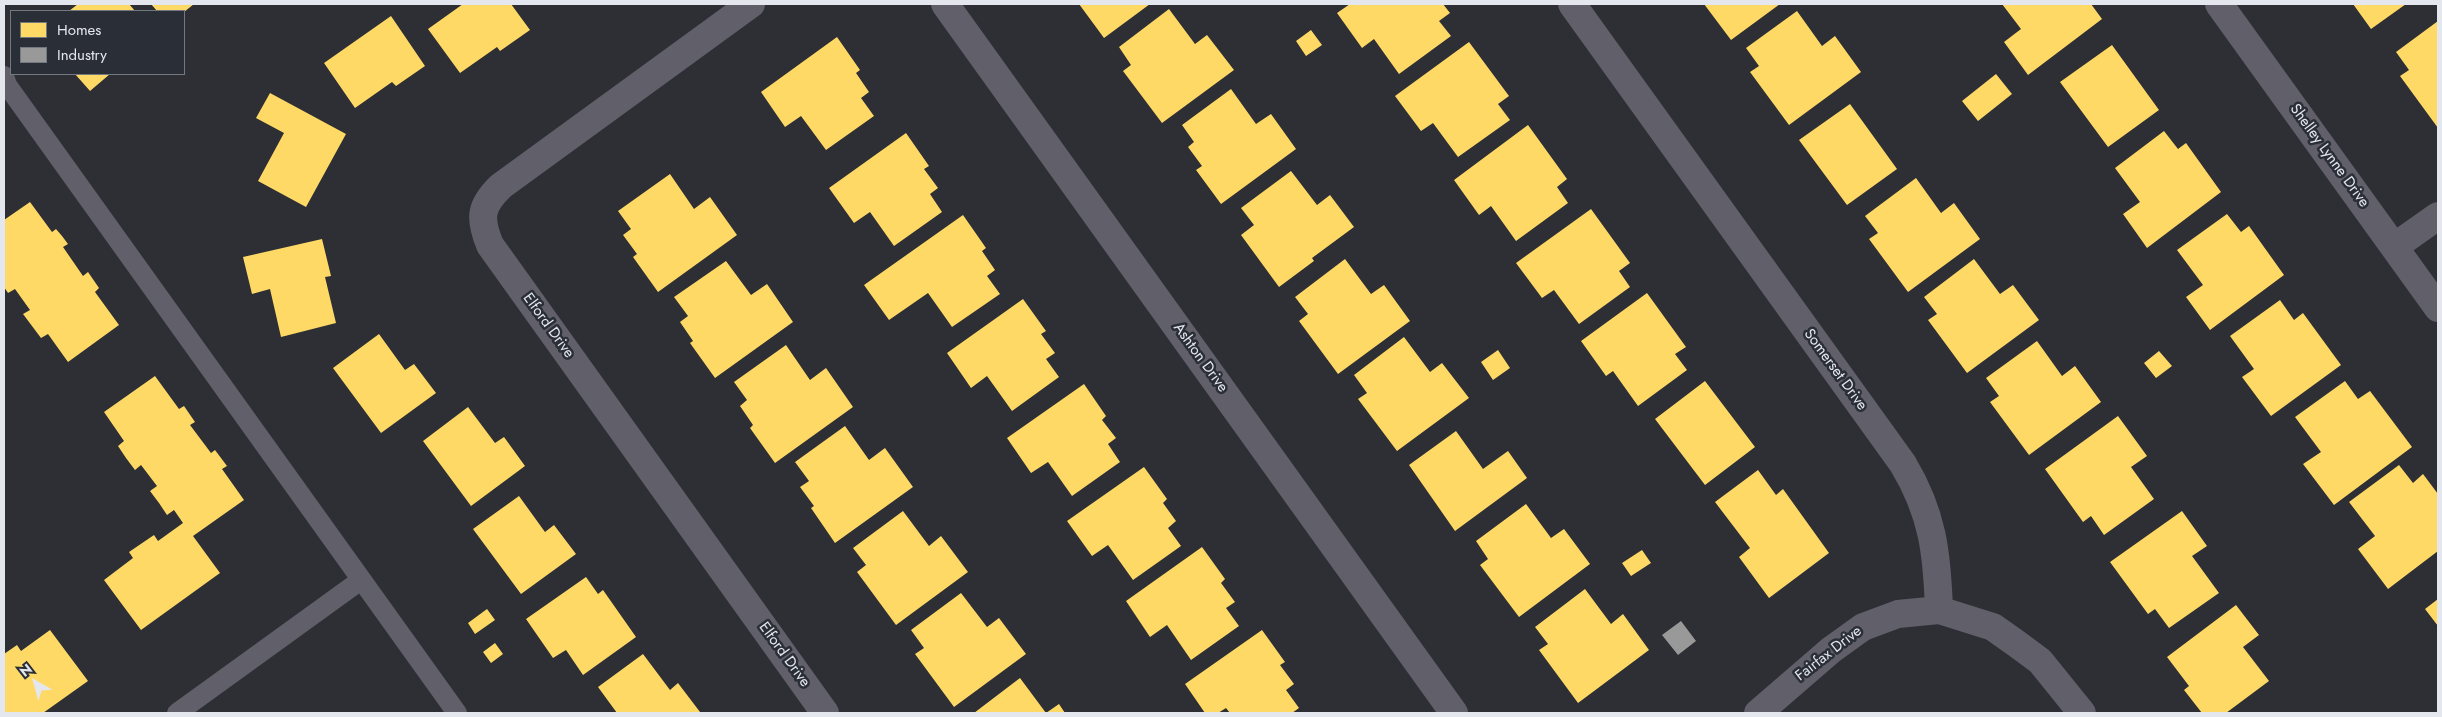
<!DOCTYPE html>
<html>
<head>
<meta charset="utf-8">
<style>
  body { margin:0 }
  #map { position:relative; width:2442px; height:717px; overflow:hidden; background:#2d2f34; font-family:Jost,sans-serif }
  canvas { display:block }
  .frame { position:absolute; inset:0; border:5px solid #e4e7ed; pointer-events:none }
  .legend { position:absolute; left:10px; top:10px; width:175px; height:65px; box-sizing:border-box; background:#2a2e37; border:1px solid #747880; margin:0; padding:6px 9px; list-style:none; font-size:15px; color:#e4e7ed }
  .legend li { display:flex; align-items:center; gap:10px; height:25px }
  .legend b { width:25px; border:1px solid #747880 }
  .north { position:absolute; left:10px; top:657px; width:50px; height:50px; -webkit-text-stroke:4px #2a2e37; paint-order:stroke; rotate:322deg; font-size:14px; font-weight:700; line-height:20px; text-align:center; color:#e4e7ed }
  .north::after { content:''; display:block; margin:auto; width:18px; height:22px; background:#e4e7ed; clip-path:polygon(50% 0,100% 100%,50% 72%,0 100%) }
</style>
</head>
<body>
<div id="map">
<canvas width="2442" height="717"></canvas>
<div class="frame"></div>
<ul class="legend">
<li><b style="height:14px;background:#ffd966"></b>Homes</li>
<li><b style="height:14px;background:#999"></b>Industry</li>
</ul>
<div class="north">N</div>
</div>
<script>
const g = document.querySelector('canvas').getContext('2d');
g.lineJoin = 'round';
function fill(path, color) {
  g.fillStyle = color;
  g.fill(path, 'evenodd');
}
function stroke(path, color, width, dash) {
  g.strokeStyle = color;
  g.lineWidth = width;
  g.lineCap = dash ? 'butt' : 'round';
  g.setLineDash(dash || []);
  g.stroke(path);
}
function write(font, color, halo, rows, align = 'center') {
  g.font = font + ' Jost,sans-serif';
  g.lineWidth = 5;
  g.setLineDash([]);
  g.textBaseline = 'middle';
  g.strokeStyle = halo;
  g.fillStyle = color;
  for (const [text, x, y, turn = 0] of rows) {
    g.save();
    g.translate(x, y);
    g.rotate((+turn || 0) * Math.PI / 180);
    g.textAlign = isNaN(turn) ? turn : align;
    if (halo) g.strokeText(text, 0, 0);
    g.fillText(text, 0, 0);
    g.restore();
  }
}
const homes = new Path2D(`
  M78 4H129L135 11H69Z
  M151 4H194L184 12 157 11Z
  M463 4H511L530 30 500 51 497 47 460 73 428 29Z
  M1079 4H1150L1104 38Z
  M1350 4H1443L1450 13 1439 21 1451 36 1399 74 1374 39 1362 48 1337 13Z
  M1704 4H1780L1731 40Z
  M2002 4H2091L2102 19 2028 75 2004 42 2021 29Z
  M2353 4H2406L2371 29Z
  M1169 9 1195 44 1207 35 1234 70 1162 123 1123 71 1131 65 1119 47Z
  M1797 11 1822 46 1835 36 1861 72 1789 125 1750 72 1759 66 1746 48Z
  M391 16 425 66 396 86 392 82 355 108 324 63Z
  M2438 21V128L2400 76 2409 70 2396 52Z
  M1311 30 1322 45 1306 56 1296 41Z
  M837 37 860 70 856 73 869 92 861 98 874 116 826 150 801 116 785 127 761 92Z
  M1469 42 1509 96 1498 104 1510 120 1458 157 1433 123 1421 131 1395 96Z
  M2112 45 2159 110 2108 147 2060 82Z
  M75 74H110L90 91Z
  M1996 74 2012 94 1978 121 1962 101Z
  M1231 89 1256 124 1271 114 1296 149 1221 204 1196 170 1202 166 1188 147 1194 142 1182 125Z
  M270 93 346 134 306 207 258 181 284 133 256 118Z
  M1850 104 1897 169 1847 205 1799 140Z
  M1528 125 1567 179 1557 187 1568 203 1516 241 1491 206 1479 215 1454 180Z
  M2164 131 2178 149 2186 143 2221 192 2147 248 2123 214 2140 202 2115 168Z
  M906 133 929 166 924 169 938 188 930 194 942 212 894 246 870 212 854 223 829 188Z
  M1291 171 1317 205 1330 195 1354 227 1312 258 1314 261 1279 287 1241 235 1254 225 1241 208Z
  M670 174 694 209 710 197 737 235 658 292 633 257 637 254 623 235 631 229 618 211Z
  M1916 178 1941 213 1954 203 1980 239 1908 292 1869 239 1878 233 1865 216Z
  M30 202 52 232 56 229 62 236 68 244 63 247 83 276 88 272 99 288 95 292 119 325 68 362 48 334 41 338 23 314 30 310 15 289 8 293 4 287V220Z
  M1591 209 1630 263 1619 271 1630 287 1579 324 1554 290 1542 298 1516 263Z
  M2227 214 2241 232 2249 226 2284 275 2210 330 2186 297 2203 285 2177 250Z
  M963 215 986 248 982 251 995 270 987 276 1000 294 952 327 928 293 889 320 864 285Z
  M322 239 331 276 325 277 336 323 281 337 270 289 252 294 243 257Z
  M1345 259 1371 294 1384 285 1410 321 1338 374 1299 321 1308 314 1295 297Z
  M1974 259 2000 294 2013 285 2039 320 1967 373 1928 320 1937 314 1924 297Z
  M726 261 751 295 767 284 793 322 715 378 690 343 693 341 680 322 688 316 674 297Z
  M1647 293 1686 347 1675 354 1687 370 1638 406 1613 371 1606 376 1581 341Z
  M1023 299 1046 331 1041 334 1055 353 1046 359 1059 377 1012 411 987 376 971 388 947 353Z
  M2280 300 2294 320 2303 313 2341 365 2271 416 2242 377 2254 369 2230 336Z
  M379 334 405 370 414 364 436 393 381 433 333 368Z
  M1404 337 1430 372 1442 363 1469 398 1397 451 1358 399 1367 393 1354 375Z
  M2037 341 2062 376 2075 366 2101 402 2029 455 1990 402 1999 396 1986 378Z
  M786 345 810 380 826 368 853 407 775 463 750 428 753 425 740 406 747 400 734 382Z
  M1498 350 1510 368 1493 380 1481 362Z
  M2159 351 2172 366 2156 378 2144 363Z
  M155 376 179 409 184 406 195 422 190 425 211 453 215 450 227 466 222 469 244 500 193 536 220 573 141 630 104 580 133 558 129 552 154 535 158 541 183 523 174 510 167 515 159 503 150 491 157 486 141 465 135 470 126 458 118 446 124 441 104 412Z
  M1705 381 1755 447 1705 485 1655 419Z
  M2345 381 2358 399 2370 391 2412 447 2334 505 2303 464 2321 452 2295 417Z
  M1084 384 1106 416 1102 420 1116 438 1108 444 1120 462 1072 496 1048 462 1031 473 1007 438Z
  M468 407 495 443 504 437 525 466 471 506 423 441Z
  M2118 416 2147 456 2131 467 2154 499 2104 535 2091 516 2083 522 2045 469Z
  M845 426 869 460 885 448 913 487 835 543 811 508 814 506 800 487 809 481 795 462Z
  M1456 431 1483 469 1508 451 1527 478 1455 531 1409 465Z
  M2399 465 2413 483 2423 474 2438 494V551L2388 589 2358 549 2375 536 2349 502Z
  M1144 467 1167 499 1163 503 1176 521 1168 528 1181 546 1133 580 1108 545 1092 556 1067 521Z
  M1758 470 1776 495 1783 489 1829 553 1769 598 1739 557 1750 548 1715 502Z
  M519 496 545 532 554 525 576 554 521 594 473 529Z
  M1526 504 1551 538 1564 529 1590 564 1519 617 1480 565 1488 559 1476 541Z
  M903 511 929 546 941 536 968 572 896 625 857 572 866 565 853 548Z
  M2182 511 2207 546 2192 556 2219 593 2169 628 2155 609 2148 614 2110 562Z
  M1202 547 1225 579 1221 583 1235 602 1226 608 1239 626 1191 660 1167 625 1150 637 1126 601Z
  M1642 550 1651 563 1631 576 1622 563Z
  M586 577 598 594 603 590 636 637 583 675 566 650 553 658 526 619Z
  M1585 589 1611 624 1623 614 1649 650 1578 703 1539 650 1548 644 1535 627Z
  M961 593 987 627 999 618 1026 654 954 707 915 654 924 648 911 630Z
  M2438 599V626L2425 609Z
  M2236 605 2259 635 2243 647 2269 681 2226 713H2202L2184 690 2189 686 2167 657Z
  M487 609 495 620 475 634 468 623Z
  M50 630 88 681 43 713H4V654L17 645 21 651Z
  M1262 630 1285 662 1280 665 1294 684 1286 690 1299 708 1292 713H1230L1226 708 1218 713H1205L1185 684Z
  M495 643 503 654 491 663 483 652Z
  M643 654 670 690 678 683 700 712 617 713 598 687Z
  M1020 678 1046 713H974Z
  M1059 704 1065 713H1046Z`);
const industry = new Path2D(`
  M1681 621 1696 641 1678 655 1662 635Z`);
const lane = new Path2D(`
  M4 76 7 85 457 713
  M177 713 361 580`);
const street = new Path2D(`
  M751 4 501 186C480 206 479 218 490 245L825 713
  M945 4 1454 713
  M1572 4 1903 464C1933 514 1937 553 1939 610
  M2219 4 2438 308
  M2394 247 2438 216
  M1758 713 1831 650 1863 627 1898 614 1939 610 1993 627 2017 644 2040 661 2082 713`);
const streetNames = [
  ["Shelley Lynne Drive",2329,156,54],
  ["Elford Drive",548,326,54],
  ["Ashton Drive",1200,358,54],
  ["Somerset Drive",1835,370,54],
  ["Fairfax Drive",1829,654,-38],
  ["Elford Drive",784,655,54]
];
fill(homes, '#ffd966');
fill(industry, '#999');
stroke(lane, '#605f6a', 20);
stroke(street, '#605f6a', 28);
write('15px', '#e4e7ed', '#2a2e37', streetNames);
</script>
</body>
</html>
